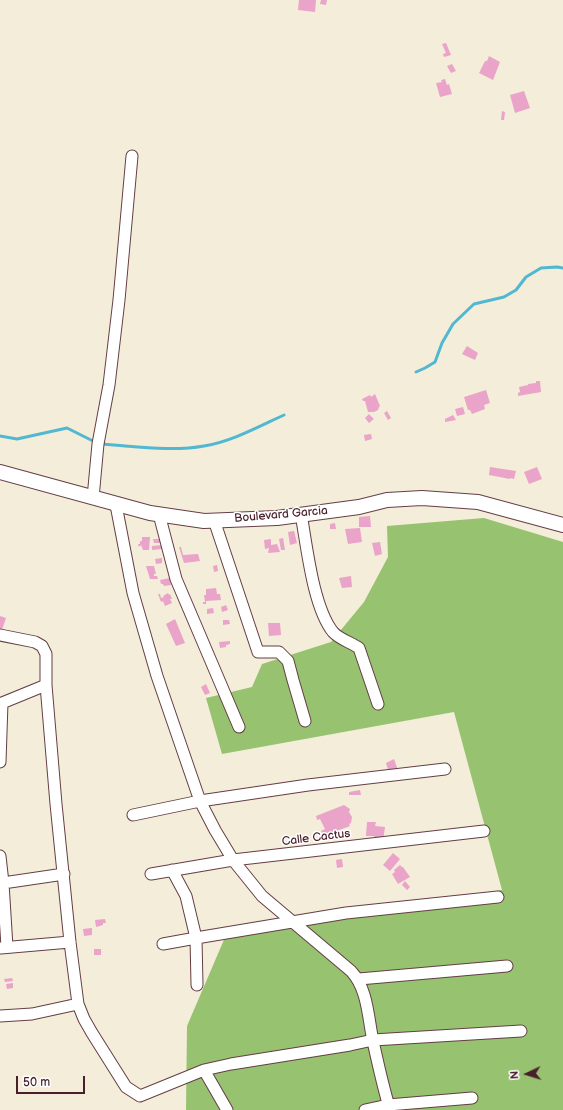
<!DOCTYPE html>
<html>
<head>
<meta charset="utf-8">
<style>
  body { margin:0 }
  #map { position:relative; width:563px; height:1110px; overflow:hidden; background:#f4edd9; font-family:"Balsamiq Sans",sans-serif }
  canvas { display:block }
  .north { position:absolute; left:507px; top:1054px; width:40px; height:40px; -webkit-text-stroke:3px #fff; paint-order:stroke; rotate:266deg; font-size:11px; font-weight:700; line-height:16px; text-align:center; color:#4a1f2b }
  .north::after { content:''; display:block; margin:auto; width:14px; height:18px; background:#4a1f2b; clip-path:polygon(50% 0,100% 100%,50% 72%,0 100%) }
  .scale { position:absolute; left:16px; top:1076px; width:69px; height:18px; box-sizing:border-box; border:2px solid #4a1f2b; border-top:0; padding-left:5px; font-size:12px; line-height:14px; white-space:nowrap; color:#4a1f2b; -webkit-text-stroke:3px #fff; paint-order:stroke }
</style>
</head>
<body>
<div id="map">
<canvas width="563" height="1110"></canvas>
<div class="north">N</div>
<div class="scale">50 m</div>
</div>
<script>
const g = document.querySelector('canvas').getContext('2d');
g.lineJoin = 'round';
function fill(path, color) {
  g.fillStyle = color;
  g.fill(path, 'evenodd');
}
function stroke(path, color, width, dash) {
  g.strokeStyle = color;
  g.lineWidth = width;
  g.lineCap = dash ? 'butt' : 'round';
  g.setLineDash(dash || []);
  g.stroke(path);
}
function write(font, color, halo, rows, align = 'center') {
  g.font = font + ' "Balsamiq Sans",sans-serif';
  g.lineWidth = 3;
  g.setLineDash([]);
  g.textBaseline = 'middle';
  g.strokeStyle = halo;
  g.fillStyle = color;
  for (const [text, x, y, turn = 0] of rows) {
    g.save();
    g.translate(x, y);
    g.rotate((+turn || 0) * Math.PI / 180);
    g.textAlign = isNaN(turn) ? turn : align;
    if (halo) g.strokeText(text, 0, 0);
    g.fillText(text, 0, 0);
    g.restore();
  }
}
const green = new Path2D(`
  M484 518 563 542V1110H186L187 1026 226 935 260 925 502 890 454 712 222 754 206 698 252 687 262 664 331 642 364 602 388 557 387 526Z`);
const stream = new Path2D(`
  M416 372 425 368 435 362 442 343 453 324 474 304 504 297 516 290 526 277 541 268 557 267 563 268
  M0 436 17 439 67 428 95 442
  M100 444C134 446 171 452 204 446 231 442 260 426 284 415`);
const building = new Path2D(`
  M299 0H316L315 12 298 10Z
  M321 0H327L326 5 320 4Z
  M446 43 451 55 444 57 443 54 446 53 442 44Z
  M489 56 500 62 493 80 479 73 485 61H487Z
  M452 64 456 71 451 73 447 66Z
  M445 79 447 85 449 84 452 94 440 97 436 83 442 82 441 80Z
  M524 91 530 108 515 113 510 95Z
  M502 111 505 112 504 120H501Z
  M467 346 478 353 475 360 462 354Z
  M536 381H540L541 392 518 396V393L520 392 519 387 528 385V384L536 383Z
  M486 390 490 403 484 405 485 409 472 414 470 410H468L464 397Z
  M375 394 380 406 379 407 378 410 374 412H368L365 401H363L362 399 370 395 371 397Z
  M463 407 465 414 457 416 455 409Z
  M387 411 391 418 388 420 384 413Z
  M369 414 374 419 369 423 365 418Z
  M453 415 456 420 445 422V419Z
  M371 434 372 439 365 441 364 435Z
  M490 467 516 471 514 479 510 478V479L489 475Z
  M537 467 542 479 529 484 524 472Z
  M370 516 371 527H359V517Z
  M335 523 336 529H330V524Z
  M360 528 362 542 348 544 345 529Z
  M294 531 297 543 290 545 288 532Z
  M142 537H150L149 550H143L141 545 139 547 138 544H140V541H142Z
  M283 538 285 550H281L279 539Z
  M153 539H160L161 543H154Z
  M271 539V545L277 544 280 552 268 553 269 548 265 549 264 540Z
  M380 542 382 554 375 556 372 543Z
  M162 545V549L152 550V546Z
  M179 547H181L183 555 198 554 200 561 184 563Z
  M162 558V563L156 564 155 559Z
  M217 565 218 571 214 572 213 566Z
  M146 566H154L156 574H154V576H157L158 579H150Z
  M351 576 352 587 342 588 339 578Z
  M170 578 171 585 164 586 163 584H161L160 580Z
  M216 588 217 594H220L221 600 206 601V604H203V602H205L204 595H206V589Z
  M168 593 169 595 170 594 172 599H170L172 603 165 606 163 601 161 602 158 594H160L161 598 164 597 163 596Z
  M226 605 228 610 222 612 221 607Z
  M213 608 214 613 207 614V609Z
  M0 616 6 618 2 630 0 629Z
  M175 619 185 643 176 646 166 624Z
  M223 620H229L230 624 223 625Z
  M268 623H280L281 635 269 636Z
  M230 641V644L226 645V647L220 648 219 642Z
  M206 684 210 693 205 695 201 687Z
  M394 759 400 776 391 779 386 763Z
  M360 790 361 795H349V792Z
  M344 805 350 809 349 812 352 817 351 823 349 824 350 826 323 836 321 831 325 829 320 819 317 820 316 816Z
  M367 822H376L375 826 385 827 383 841 374 840V836H366Z
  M393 853 400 859 390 871 383 865Z
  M342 859 343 867 337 868 336 860Z
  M400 865 402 867H403L410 877 398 884 392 874 395 872 394 870Z
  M405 881 410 887 407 890 402 885Z
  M105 919 106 923H103V925L96 927 95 920Z
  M92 928V935L84 936 83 929Z
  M94 949H101V955H94Z
  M12 978 13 981 5 982 4 979Z
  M13 983V988L7 989 6 984Z`);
const minor = new Path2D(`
  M93 498 98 444 109 385 119 300 132 156
  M116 505 133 593 157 676 200 801 215 830 233 860 262 896 351 971C368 989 368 1018 373 1041 378 1064 383 1087 390 1110
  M159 514 176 579 239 727
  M301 514C307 547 313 607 333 632 339 639 352 643 359 648L378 704
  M214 520 258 652H279L288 661 293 680 305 721
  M0 635 35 642 42 646 46 654V685L56 804 70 942 78 1004 84 1019 92 1033 126 1087 140 1096 204 1070 231 1064 350 1045 373 1040 521 1031
  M2 703 46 685
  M0 762 2 703
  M133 815 200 801 308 785 445 769
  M0 856 3 883 7 947
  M151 874 233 860 484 831
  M3 883 64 874
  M163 944 196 938 186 896 172 870
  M1 948 70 942
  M359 979 507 966
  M197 985 196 938 346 913 498 897
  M0 1016 32 1014 78 1004
  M204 1070 227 1110
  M365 1110 388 1105 472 1098`);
const major = new Path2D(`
  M0 472 150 513 204 521 277 518 359 507 387 500 422 498 478 502 563 525`);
const streetNames = [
  ["Boulevard Garcia",281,515,-5],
  ["Calle Cactus",316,838,-7]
];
fill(green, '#97c270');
stroke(stream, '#52b7d0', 3);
fill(building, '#eaa3c9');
stroke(minor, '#643e45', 13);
stroke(major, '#643e45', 16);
stroke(minor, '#fff', 11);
stroke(major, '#fff', 14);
write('12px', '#4a1f2b', '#fff', streetNames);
</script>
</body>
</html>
